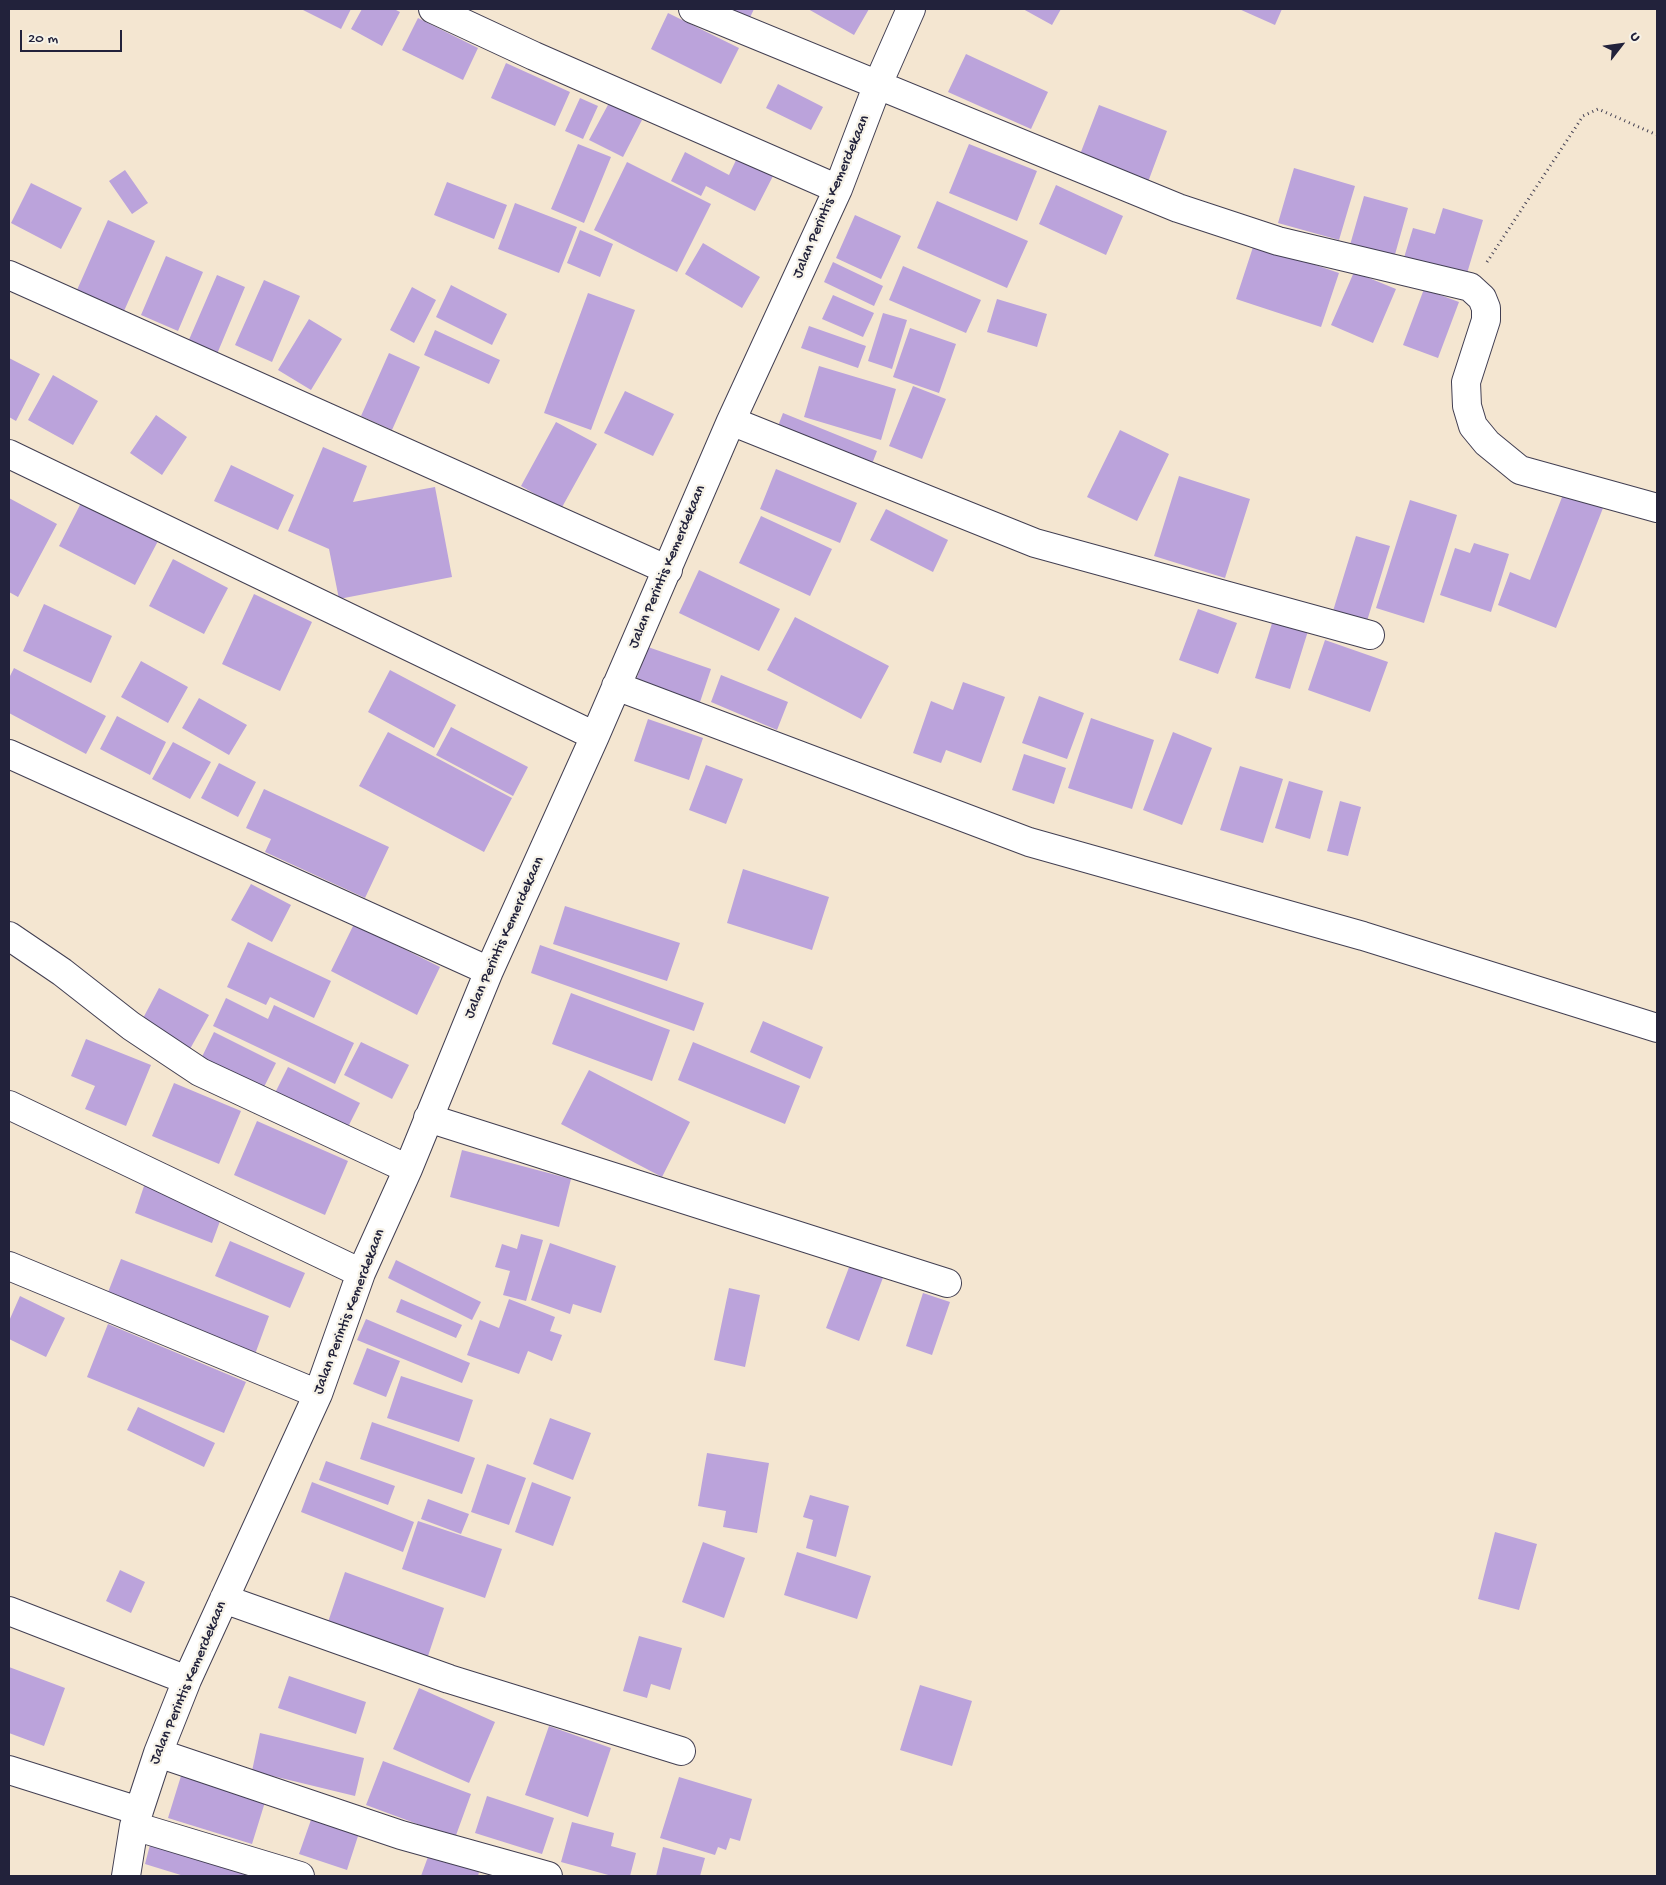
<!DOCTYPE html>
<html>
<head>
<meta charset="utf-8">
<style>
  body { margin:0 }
  #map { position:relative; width:1666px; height:1885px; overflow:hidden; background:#f4e6d1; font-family:"Gochi Hand",sans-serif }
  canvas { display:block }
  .frame { position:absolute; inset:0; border:10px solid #22223b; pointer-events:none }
  .north { position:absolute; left:1596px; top:20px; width:50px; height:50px; -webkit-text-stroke:4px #f7f3e8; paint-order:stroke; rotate:60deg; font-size:14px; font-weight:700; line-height:20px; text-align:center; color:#22223b }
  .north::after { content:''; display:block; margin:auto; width:18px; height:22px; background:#22223b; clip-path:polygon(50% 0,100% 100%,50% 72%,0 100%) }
  .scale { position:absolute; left:20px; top:30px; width:102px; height:22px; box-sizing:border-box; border:2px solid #22223b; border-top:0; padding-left:6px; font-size:15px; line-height:18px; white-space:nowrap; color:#22223b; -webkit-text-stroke:4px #f7f3e8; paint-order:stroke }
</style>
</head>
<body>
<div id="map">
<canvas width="1666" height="1885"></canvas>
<div class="frame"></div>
<div class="north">U</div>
<div class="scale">20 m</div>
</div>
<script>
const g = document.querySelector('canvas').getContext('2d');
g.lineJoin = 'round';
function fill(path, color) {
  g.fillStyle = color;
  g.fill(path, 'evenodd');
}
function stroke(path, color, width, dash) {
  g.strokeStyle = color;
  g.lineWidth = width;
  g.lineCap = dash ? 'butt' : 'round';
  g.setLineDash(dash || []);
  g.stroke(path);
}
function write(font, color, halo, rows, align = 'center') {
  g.font = font + ' "Gochi Hand",sans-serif';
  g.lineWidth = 4.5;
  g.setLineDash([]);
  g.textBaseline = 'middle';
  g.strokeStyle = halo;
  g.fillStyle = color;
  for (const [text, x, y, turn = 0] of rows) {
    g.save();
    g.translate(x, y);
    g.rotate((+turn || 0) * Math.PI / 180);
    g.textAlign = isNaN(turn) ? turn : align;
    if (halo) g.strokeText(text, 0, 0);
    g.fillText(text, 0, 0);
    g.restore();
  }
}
const building = new Path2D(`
  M301 9H351L341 29Z
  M362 9H394L400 12 382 46 351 29Z
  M709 9H754L746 26Z
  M808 9H869L854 35Z
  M1023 9H1061L1052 25Z
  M1239 9H1282L1275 25Z
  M668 13 739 48 721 84 651 49Z
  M418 18 478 48 463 80 402 50Z
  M966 54 1048 92 1031 129 948 92Z
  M506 63 570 92 555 126 491 98Z
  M778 84 823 107 811 130 766 108Z
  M580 98 598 106 583 139 565 131Z
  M609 103 642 120 623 157 589 140Z
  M1099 105 1167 131 1148 182 1079 157Z
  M578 144 611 157 584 223 551 209Z
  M969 144 1037 171 1017 221 949 193Z
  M685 152 729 175 737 158 773 176 755 211 706 186 701 196 671 181Z
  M627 162 711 204 677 272 594 230Z
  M1294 168 1355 186 1339 240 1278 223Z
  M125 170 148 203 132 214 109 181Z
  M447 182 507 205 494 239 434 215Z
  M31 183 82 208 61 249 11 223Z
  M1056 185 1123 216 1106 255 1039 224Z
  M1364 196 1408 208 1394 258 1350 245Z
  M937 201 1028 241 1007 288 917 248Z
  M515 203 577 227 559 273 498 249Z
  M1443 208 1483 220 1465 280 1403 261 1413 228 1435 234Z
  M855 215 901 236 881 279 836 258Z
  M108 220 155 241 124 311 77 290Z
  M580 230 613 244 600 277 567 263Z
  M703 243 760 277 742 308 685 274Z
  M1254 244 1339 273 1321 327 1236 299Z
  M166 256 203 272 178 331 141 315Z
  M833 262 883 286 874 306 824 282Z
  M903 266 981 300 966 333 889 300Z
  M1354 272 1396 289 1373 343 1331 325Z
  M217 275 245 287 217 354 188 342Z
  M264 280 300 296 272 362 235 345Z
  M451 285 507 314 492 345 436 317Z
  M412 287 436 300 414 343 390 330Z
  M1424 289 1459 302 1438 358 1403 345Z
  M588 293 635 310 591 430 544 413Z
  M833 295 874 313 863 337 822 319Z
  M997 299 1047 314 1037 347 987 332Z
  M883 313 907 320 892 369 868 361Z
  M309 319 342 339 311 390 278 370Z
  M809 326 866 346 858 368 801 348Z
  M910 328 956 344 939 393 893 377Z
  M435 330 500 360 489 384 424 355Z
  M389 353 420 367 392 430 361 416Z
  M9 358 40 374 16 421 9 417Z
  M819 366 896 389 881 440 804 417Z
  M53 375 98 401 73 445 28 420Z
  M913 386 946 399 922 459 889 446Z
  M625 391 674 414 653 456 604 433Z
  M783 413 877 451 872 464 778 426Z
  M156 415 187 437 162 475 130 453Z
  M556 422 597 444 561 509 521 486Z
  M1120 430 1169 454 1137 521 1087 497Z
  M323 447 367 466 353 502 435 487 452 577 339 599 329 549 288 531Z
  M231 465 294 495 278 530 214 501Z
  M776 469 857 503 840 543 760 509Z
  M1179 476 1250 499 1225 578 1154 556Z
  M1564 492 1603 508 1556 628 1498 605 1510 572 1530 580Z
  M9 498 57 524 18 597 9 592Z
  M1410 500 1457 515 1424 623 1376 608Z
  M82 501 158 541 135 585 59 546Z
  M886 509 948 540 933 572 870 540Z
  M761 516 832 549 810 596 739 563Z
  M1356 536 1390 546 1367 621 1333 611Z
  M1474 543 1509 554 1491 612 1440 595 1455 548 1470 553Z
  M173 559 228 588 204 634 149 606Z
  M699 570 780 609 759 651 679 613Z
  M254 594 312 622 280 691 222 664Z
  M44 604 112 636 91 683 23 651Z
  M1198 609 1237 623 1218 674 1179 660Z
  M795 617 889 666 861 719 767 670Z
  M1273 620 1308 631 1290 689 1255 678Z
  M1325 640 1388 662 1370 712 1308 690Z
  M648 647 711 669 699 705 635 683Z
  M141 661 188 687 168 723 121 697Z
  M14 668 106 716 86 754 9 713V678Z
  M390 670 456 705 434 748 368 712Z
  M721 675 788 702 777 730 711 702Z
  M963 682 1005 697 981 763 946 750 941 763 913 753 931 701 953 710Z
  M1039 696 1084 713 1067 759 1022 743Z
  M199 698 247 725 229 755 182 728Z
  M117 716 166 742 150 775 100 749Z
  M1091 718 1154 740 1132 809 1068 788Z
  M648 719 703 738 689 780 634 761Z
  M451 727 528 767 513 796 436 755Z
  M388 732 512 798 484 852 359 786Z
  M1173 732 1212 748 1182 825 1143 810Z
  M173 742 211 762 190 799 152 779Z
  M1024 754 1066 768 1054 804 1012 790Z
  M219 763 256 782 238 817 201 798Z
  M706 765 743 779 726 824 689 810Z
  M1240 766 1283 779 1263 843 1220 830Z
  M1289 781 1323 791 1310 839 1275 828Z
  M264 789 389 847 365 898 265 852 271 839 246 828Z
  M1340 801 1361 807 1348 856 1327 851Z
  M743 869 829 897 812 950 727 923Z
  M251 884 291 905 272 942 231 920Z
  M565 906 680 943 667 981 553 944Z
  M354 924 440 967 417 1015 331 971Z
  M248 942 331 981 314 1018 270 997 266 1005 227 987Z
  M540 945 704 1003 694 1031 531 973Z
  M159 988 209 1015 190 1049 141 1022Z
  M571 993 670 1030 652 1081 552 1044Z
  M226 998 268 1019 274 1005 354 1043 335 1084 213 1026Z
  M763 1021 823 1047 810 1079 750 1052Z
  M214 1032 276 1063 261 1093 199 1063Z
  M86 1039 151 1065 126 1126 85 1109 95 1086 71 1076Z
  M361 1042 409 1065 392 1099 344 1075Z
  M693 1042 800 1086 785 1124 678 1080Z
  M288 1067 360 1103 347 1129 275 1093Z
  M589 1070 690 1122 662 1177 561 1124Z
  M174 1083 241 1111 219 1164 152 1136Z
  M257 1121 348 1161 325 1215 234 1175Z
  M462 1150 571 1179 559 1227 450 1197Z
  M145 1183 223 1213 212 1243 135 1213Z
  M521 1234 543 1240 526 1301 503 1295 510 1271 495 1267 502 1244 517 1249Z
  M230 1241 305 1273 290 1308 215 1276Z
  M550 1243 616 1266 601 1313 573 1304 570 1314 531 1300Z
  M121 1259 269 1316 254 1357 105 1300Z
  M396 1260 481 1302 472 1320 388 1278Z
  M851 1262 884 1275 859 1341 826 1328Z
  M729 1288 760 1295 745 1367 714 1360Z
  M923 1293 950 1302 932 1355 906 1346Z
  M20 1296 65 1318 46 1357 9 1339V1321Z
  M401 1299 462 1325 456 1338 396 1312Z
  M509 1299 555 1317 550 1331 562 1335 552 1361 528 1351 519 1374 467 1355 480 1320 499 1328Z
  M366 1319 470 1363 462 1383 357 1340Z
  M108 1324 246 1382 224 1433 87 1377Z
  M367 1348 400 1361 386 1397 353 1384Z
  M401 1376 473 1400 459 1442 387 1418Z
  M138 1407 215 1443 204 1467 127 1430Z
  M550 1418 591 1433 573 1480 533 1464Z
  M372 1422 475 1458 462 1494 360 1459Z
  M707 1453 769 1463 757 1533 723 1527 726 1511 698 1506Z
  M326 1461 395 1486 388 1505 319 1480Z
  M487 1464 526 1478 509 1525 471 1512Z
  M312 1482 414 1522 403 1552 301 1512Z
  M532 1482 571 1497 553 1546 515 1532Z
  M810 1495 849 1506 836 1557 806 1548 813 1520 803 1517Z
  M428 1499 469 1514 461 1534 421 1519Z
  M418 1521 502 1549 485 1598 402 1569Z
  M1495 1532 1537 1544 1519 1610 1478 1599Z
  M703 1542 745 1558 724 1618 682 1602Z
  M797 1552 871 1576 857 1619 784 1595Z
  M120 1570 145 1582 131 1613 106 1601Z
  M345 1572 444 1608 426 1662 327 1625Z
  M639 1636 682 1648 670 1690 651 1684 647 1698 623 1691Z
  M9 1667 65 1688 44 1746 9 1733Z
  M289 1676 366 1702 356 1734 278 1708Z
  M920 1685 972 1701 952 1766 900 1750Z
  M419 1688 495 1722 469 1783 393 1749Z
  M549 1726 611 1748 588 1817 525 1795Z
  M260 1733 364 1758 355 1796 252 1771Z
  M383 1761 471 1794 455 1838 366 1805Z
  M181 1776 265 1802 252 1844 168 1818Z
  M679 1777 752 1799 740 1841 730 1838 726 1850 718 1847 715 1855 660 1838Z
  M487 1796 554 1818 542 1854 475 1833Z
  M312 1817 359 1833 347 1870 299 1854Z
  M572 1822 614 1833 611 1846 636 1853 630 1876H612L561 1862Z
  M151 1841 266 1876H184L145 1864Z
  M663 1847 705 1858 700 1876H656Z
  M429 1854 479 1872 478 1876H421Z`);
const path = new Path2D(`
  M1487 262 1583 116 1598 109 1657 135`);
const minor = new Path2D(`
  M433 9 534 56 838 189
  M693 9 1178 208 1278 241 1470 287 1482 298 1486 308V320L1466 382 1467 406 1473 426 1487 443 1520 470 1657 508
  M9 275 668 570
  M731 421 1035 543 1370 635
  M9 454 595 736
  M616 686 1029 842 1363 936 1657 1028
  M9 754 489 971
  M9 936 62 972 131 1026 200 1072 408 1169
  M9 1105 361 1273
  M428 1118 947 1283
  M9 1266 318 1394
  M224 1599 449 1679 681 1751
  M9 1611 187 1680
  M158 1753 401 1835 548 1876
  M9 1770 139 1811
  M134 1826 300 1876
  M126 1876 134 1826 158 1753 187 1680 318 1394 361 1273 408 1169 489 971 595 736 731 421 838 189 878 84 911 9`);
const streetNames = [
  ["Jalan Perintis Kemerdekaan",832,197,-67],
  ["Jalan Perintis Kemerdekaan",668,567,-67],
  ["Jalan Perintis Kemerdekaan",505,938,-66],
  ["Jalan Perintis Kemerdekaan",350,1312,-69],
  ["Jalan Perintis Kemerdekaan",189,1683,-67]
];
fill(building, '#bba3db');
stroke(minor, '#423f52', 30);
stroke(path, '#423f52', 3, [1, 4]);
stroke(minor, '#fff', 28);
write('15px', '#22223b', '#f7f3e8', streetNames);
</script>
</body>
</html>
